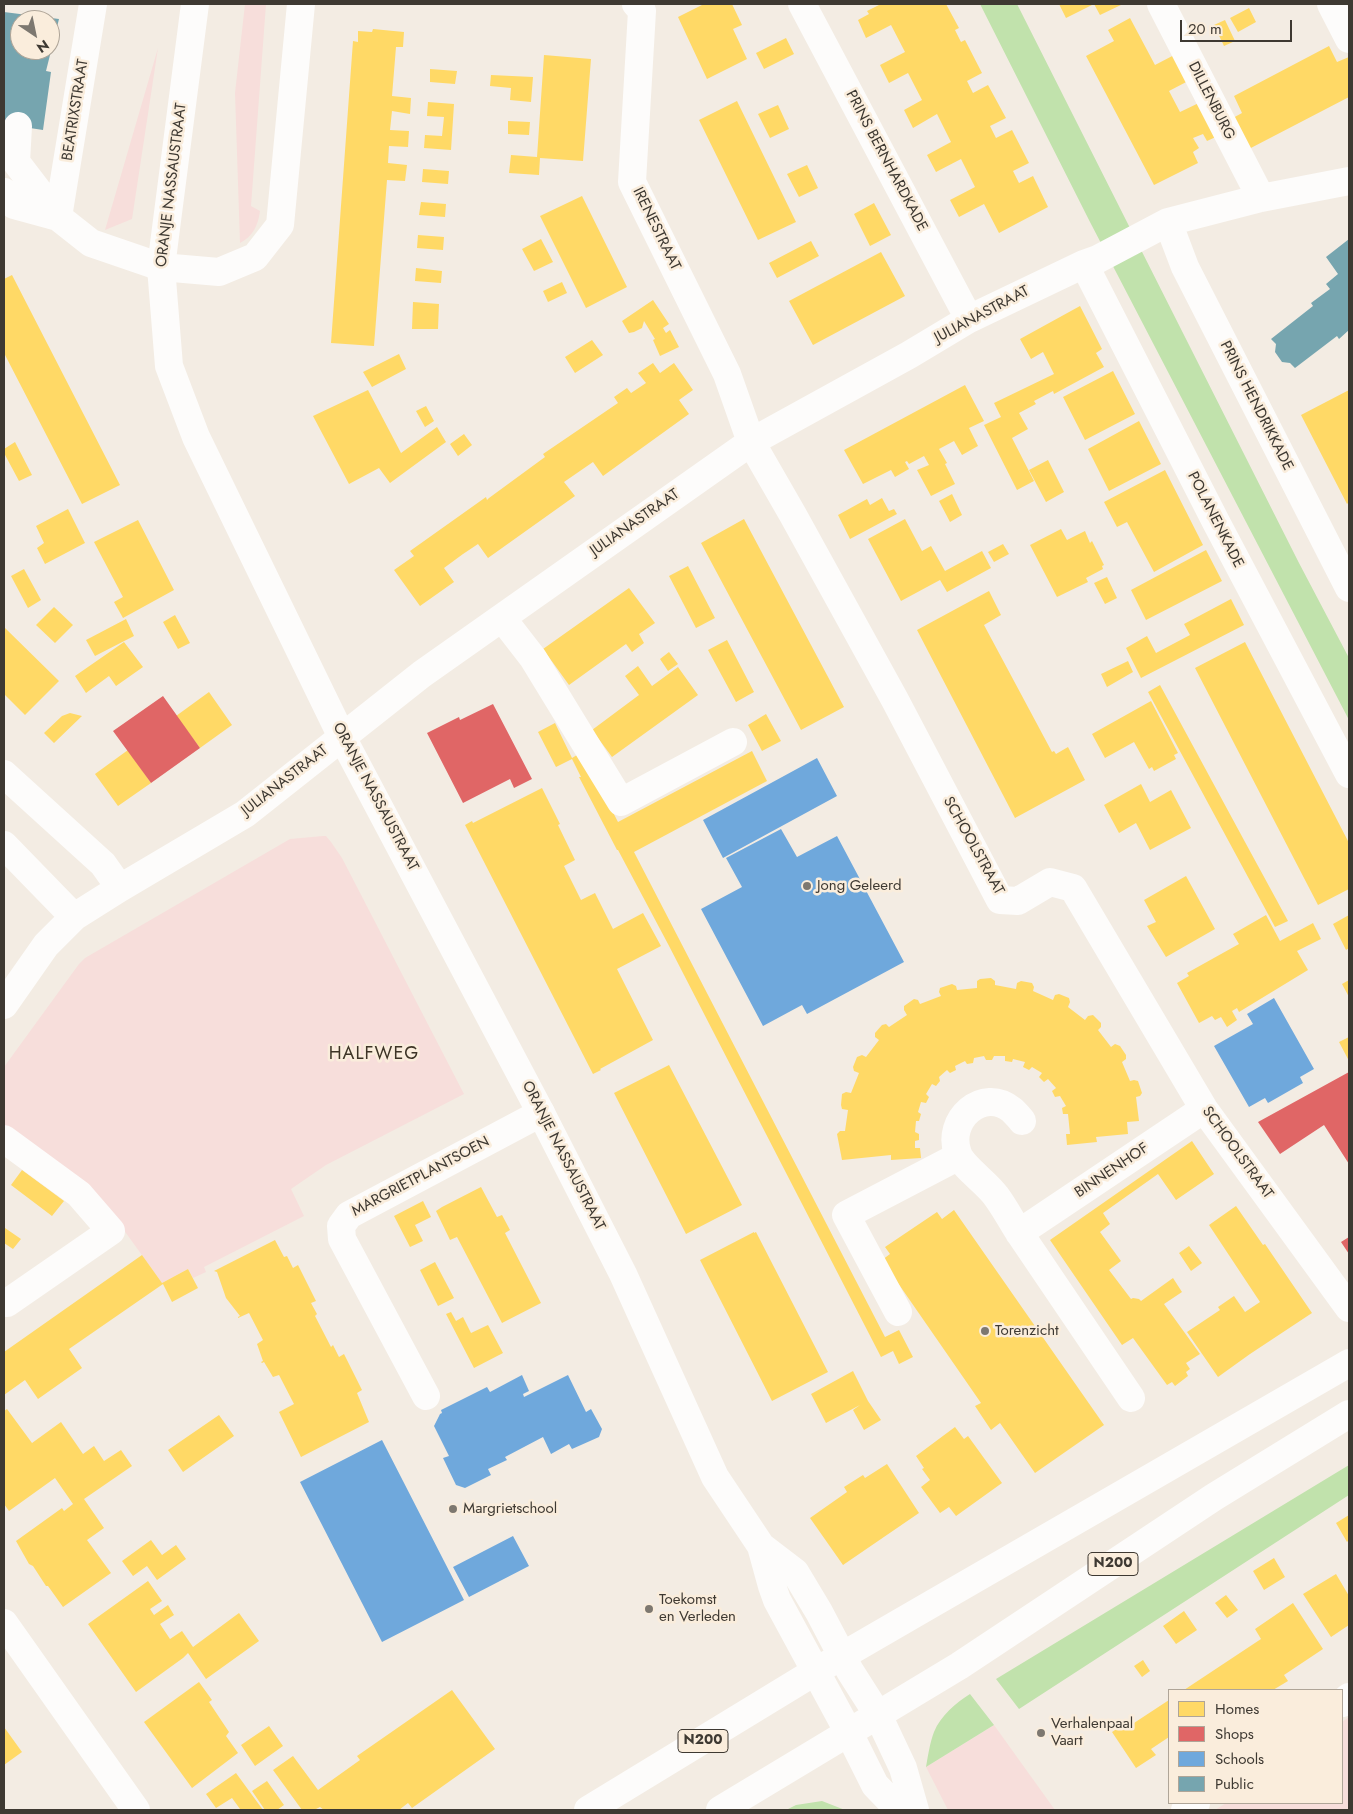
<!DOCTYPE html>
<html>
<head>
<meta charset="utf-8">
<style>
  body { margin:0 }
  #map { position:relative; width:1353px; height:1814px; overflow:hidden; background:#f3ece3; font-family:Jost,sans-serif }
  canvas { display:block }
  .frame { position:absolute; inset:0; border:5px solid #3e3932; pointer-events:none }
  .legend { position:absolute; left:1168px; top:1689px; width:175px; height:115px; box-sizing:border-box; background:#faeddc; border:1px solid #afa598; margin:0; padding:6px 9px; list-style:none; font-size:15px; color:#3e3932 }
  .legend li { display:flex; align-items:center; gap:10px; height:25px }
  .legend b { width:25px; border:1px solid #afa598 }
  .north { position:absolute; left:10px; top:10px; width:50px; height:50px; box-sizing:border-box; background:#faeddc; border:1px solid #afa598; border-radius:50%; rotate:146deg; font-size:14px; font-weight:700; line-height:20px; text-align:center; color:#3e3932 }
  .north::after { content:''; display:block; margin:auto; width:18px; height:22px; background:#7d7870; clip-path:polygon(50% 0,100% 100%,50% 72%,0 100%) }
  .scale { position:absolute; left:1180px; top:20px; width:112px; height:22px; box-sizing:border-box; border:2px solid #3e3932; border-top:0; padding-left:6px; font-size:15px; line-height:18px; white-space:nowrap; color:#3e3932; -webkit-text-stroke:4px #faeddc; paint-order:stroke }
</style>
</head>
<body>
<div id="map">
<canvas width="1353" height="1814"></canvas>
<div class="frame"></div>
<ul class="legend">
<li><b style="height:14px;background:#ffd966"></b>Homes</li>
<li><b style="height:14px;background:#e06666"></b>Shops</li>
<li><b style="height:14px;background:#6fa8dc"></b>Schools</li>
<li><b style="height:14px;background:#76a5af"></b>Public</li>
</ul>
<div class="north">N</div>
<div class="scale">20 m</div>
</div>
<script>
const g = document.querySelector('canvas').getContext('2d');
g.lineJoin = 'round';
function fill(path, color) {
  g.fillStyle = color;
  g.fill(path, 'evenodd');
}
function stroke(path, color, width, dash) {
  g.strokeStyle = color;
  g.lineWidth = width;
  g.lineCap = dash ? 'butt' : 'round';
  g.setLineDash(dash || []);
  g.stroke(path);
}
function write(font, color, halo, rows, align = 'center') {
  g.font = font + ' Jost,sans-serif';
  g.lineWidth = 5;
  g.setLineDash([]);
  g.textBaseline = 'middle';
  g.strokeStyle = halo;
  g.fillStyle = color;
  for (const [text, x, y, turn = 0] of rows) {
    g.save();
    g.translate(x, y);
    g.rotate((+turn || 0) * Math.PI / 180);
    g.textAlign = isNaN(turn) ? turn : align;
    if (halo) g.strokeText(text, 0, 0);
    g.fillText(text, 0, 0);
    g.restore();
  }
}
const green = new Path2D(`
  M245 4H266L251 206 260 211C258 226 253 236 240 243L235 93Z
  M158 48 132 219 105 230Z
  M323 836H326L331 842 342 858 464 1094 326 1165 291 1189 304 1216 204 1267 206 1272 193 1278 188 1269 162 1283 113 1215 4 1129V1067L79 964 85 958 290 839Z
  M1349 1717V1810H1215L1226 1803H1342V1722Z
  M994 1725 1055 1810H948L926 1767Z`);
const water = new Path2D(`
  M980 4H1017L1299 563 1349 658V720L1090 222Z
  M1349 1465V1495L1019 1709 996 1679Z
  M970 1694 994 1725 926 1767C928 1756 930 1742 934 1732 941 1715 956 1703 970 1694Z
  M822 1801 845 1810H786L796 1805Z`);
const homes = new Path2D(`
  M704 4H732L742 25 733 29 747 59 707 79 678 17Z
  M881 4H946L959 28 955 30 961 42 965 40 982 73 967 81 973 93 988 85 1006 118 990 126 996 138 1012 130 1029 163 1013 171 1019 183 1033 176 1048 207 999 233 984 204 959 217 950 200 975 187 961 159 936 172 927 155 951 142 937 114 913 128 904 110 922 100 908 73 889 83 880 65 905 52 891 25 866 38 858 20 869 14 867 11Z
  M1059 4H1123L1100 15 1094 4 1066 18Z
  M1249 8 1256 22 1238 32 1230 18Z
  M1130 18 1155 65 1178 53 1192 79 1169 91 1180 112 1203 101 1220 135 1207 141 1203 134 1193 138 1199 148 1193 152 1198 163 1154 185 1086 56 1114 41 1108 30Z
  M1225 20 1235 41 1224 46 1214 25Z
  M373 29 404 32 403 47H396L392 96 411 98 410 114 392 111 390 130 409 131 408 147 389 146 388 163 407 165 405 181 387 180 374 346 331 343 353 41 358 42V31L372 32Z
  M786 38 794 54 764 69 756 53Z
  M1329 46 1337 62 1349 57V97L1247 150 1231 119 1242 113 1234 96Z
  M544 55 591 59 583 161 540 158 539 175 509 173 511 155 537 157Z
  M430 69 457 71 455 84 430 82Z
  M491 75 533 77 531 102 510 100 511 88 490 86Z
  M737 101 796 222 758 240 699 120Z
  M428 102 454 104 451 150 424 148 425 135 442 136 444 117 427 116Z
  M778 105 789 129 770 138 758 114Z
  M508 121 530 122 529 135 508 134Z
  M807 165 818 188 799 197 787 174Z
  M423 169 449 171 448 184 422 182Z
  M582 196 627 287 586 308 540 216Z
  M421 202 446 204 445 217 419 215Z
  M874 203 891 235 870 246 854 214Z
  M418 235 444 237 443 250 417 248Z
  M541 239 553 262 534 271 522 249Z
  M811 241 819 256 777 278 769 263Z
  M881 252 905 296 813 345 789 301Z
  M416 268 442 271 441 283 415 281Z
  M12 275 120 485 82 504 4 353V279Z
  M562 282 567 293 548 302 543 291Z
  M653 300 669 324 663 328 666 333 670 330 679 347 660 356 653 340 655 339 644 321 642 328 634 332 629 333 622 321Z
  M413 302 439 304 438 329H412Z
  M1080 306 1102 349 1096 353 1104 367 1054 394 1053 391 1034 401 1036 404 1019 413 1028 429 1012 438 1034 481 1017 490 984 425 1001 417 994 403 1054 374 1043 352 1031 359 1020 339Z
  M592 340 603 355 575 373 565 357Z
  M399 354 406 369 372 387 363 372Z
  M653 363 660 373 674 363 693 390 679 400 689 414 603 476 593 462 564 482 575 496 488 558 478 544 463 554 444 568 454 582 420 606 394 570 414 556 410 551 486 497 487 500 489 498 545 457 543 454 618 403 614 397 627 388 631 393 646 383 638 373Z
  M1113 371 1135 414 1085 440 1063 397Z
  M965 385 984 421 969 428 978 446 962 455 954 441 939 449 947 463 945 464 955 484 931 496 917 470 929 465 924 456 909 464 907 461 905 462 909 469 895 477 891 470 863 484 844 450Z
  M368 390 401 453 437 427 446 442 390 483 379 468 349 484 313 416Z
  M1349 390V502L1347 504 1301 415Z
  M426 406 434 421 425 427 416 411Z
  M1139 421 1161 464 1109 491 1088 449Z
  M464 434 472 445 458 456 450 444Z
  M15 442 32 475 19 481 4 453V449Z
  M1048 460 1064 492 1046 502 1029 470Z
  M1165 470 1203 545 1154 572 1127 522 1117 527 1104 502Z
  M952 494 962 515 950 522 939 501Z
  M882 498 889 511 894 509 897 514 850 539 838 515 867 499 870 505Z
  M68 509 85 543 45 564 37 548 44 543 36 526Z
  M744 519 844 707 801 730 701 543Z
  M905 519 922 551 931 546 945 571 982 551 991 568 947 592 940 580 901 601 868 539Z
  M138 520 174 590 123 618 114 602 123 597 94 542Z
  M1061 529 1067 540 1085 531 1090 543 1092 541 1104 565 1102 566 1103 569 1086 578 1088 582 1057 597 1030 545Z
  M1003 544 1009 554 994 562 988 552Z
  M1206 550 1222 581 1146 620 1131 590Z
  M688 566 715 618 696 628 669 576Z
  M24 569 41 600 28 608 11 576Z
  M1107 577 1117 598 1105 604 1094 583Z
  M629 588 655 623 639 634 644 643 632 652 626 644 569 685 543 649Z
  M989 591 1001 615 984 625 1052 752 1054 751 1056 754 1068 747 1085 780 1015 818 917 630Z
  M1231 599 1244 625 1141 678 1126 648 1147 636 1156 653 1190 635 1184 624Z
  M54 607 73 625 55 643 36 625Z
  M175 615 190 643 178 649 163 622Z
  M126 619 134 636 95 656 86 640Z
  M4 627 59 681 25 715 4 694Z
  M727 640 754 692 736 702 708 650Z
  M124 642 143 667 116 686 109 676 86 693 75 676Z
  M1245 642 1349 843V889L1318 905 1195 668Z
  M669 652 678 664 668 671 660 659Z
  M1128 661 1133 672 1107 687 1101 674Z
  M638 666 652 686 678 667 698 695 612 757 592 730 639 695 625 676Z
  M1160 685 1245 842 1288 921 1275 927 1148 692Z
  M209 692 232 725 200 748 176 716Z
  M1151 701 1178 753 1174 755 1176 759 1154 771 1152 767 1149 769 1134 742 1105 758 1092 734Z
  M70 713 82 716 54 743 44 733 62 716Z
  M766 714 781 741 762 751 748 725Z
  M555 723 572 758 582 752 618 822 752 751 767 781 634 852 885 1337 899 1330 913 1357 899 1364 893 1351 881 1357 668 944 618 850H617L579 777H581L572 759 556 767 538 732Z
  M128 750 151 783 118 806 95 774Z
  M1141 784 1150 802 1171 790 1191 828 1150 850 1136 823 1119 833 1104 805Z
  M542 788 560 824 558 825 575 860 564 866 581 900 595 893 613 929 643 913 661 946 617 969 653 1040 600 1069 601 1070 593 1074 465 825 472 821 473 823Z
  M1186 876 1215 929 1166 957 1147 926 1156 922 1144 900Z
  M1266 915 1280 941 1313 923 1321 939 1297 951 1308 970 1239 1012 1237 1008 1232 1011 1237 1020 1227 1027 1221 1017 1215 1020 1212 1016 1199 1023 1177 983 1189 976 1187 973 1239 944 1233 934Z
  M1349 915V948L1346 950 1333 924Z
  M991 978 995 981V985L1016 989 1017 983 1021 981 1032 983 1034 987 1033 991 1053 1000 1055 995 1059 994 1069 998 1070 1002 1068 1007 1085 1020 1088 1016 1093 1015 1101 1023V1027L1098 1030 1111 1047 1115 1044 1120 1046 1126 1055V1059L1122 1062 1130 1081 1134 1080 1138 1081 1142 1093 1140 1096 1136 1097 1139 1121 1127 1122 1128 1134 1096 1137 1097 1142 1067 1145 1066 1134H1070L1068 1114H1063L1062 1108 1066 1106 1060 1096 1055 1097 1052 1091 1056 1088 1048 1079 1044 1082 1039 1077 1042 1073 1032 1067 1029 1070 1023 1067 1025 1062 1013 1059 1012 1062 1005 1061V1056H994L992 1060H986L984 1056 974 1058 973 1063 967 1064 965 1061 955 1066 956 1070 950 1073 947 1070 939 1077 940 1081 936 1086 932 1084 926 1094 929 1097 926 1103 921 1102 918 1112 921 1114 919 1121H916L915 1132 919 1134V1140L915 1141V1148H920L921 1158 891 1160V1155L842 1160 837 1134 840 1131H845L848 1110 842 1109 841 1105 842 1094 846 1092 851 1093 859 1073 854 1071 853 1067 857 1057 862 1055 866 1057 879 1040 875 1037V1033L882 1025 886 1024 889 1027 907 1015 904 1010V1006L914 999 918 1000 920 1004 941 996 939 992 940 988 952 984 956 986 957 990 977 988V981L980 979Z
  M1349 980V997L1342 984Z
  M1349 1037V1061L1339 1042Z
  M669 1065 742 1205 686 1234 614 1093Z
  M1192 1141 1214 1174 1176 1200 1158 1174 1103 1213 1110 1224 1100 1232 1121 1261 1109 1270 1131 1299 1133 1298 1139 1299 1141 1301 1173 1278 1182 1292 1164 1304 1200 1354 1186 1363 1190 1369 1186 1372 1188 1376 1175 1386 1172 1382 1167 1385 1133 1338 1122 1345 1050 1240Z
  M22 1170 64 1201 52 1216 11 1185Z
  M481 1187 497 1217 502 1215 510 1230 505 1233 541 1303 502 1323 457 1237 450 1240 436 1211 442 1207Z
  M423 1201 431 1217 415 1225 423 1241 410 1247 394 1216Z
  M1236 1206 1263 1245 1265 1244 1312 1313 1250 1354 1218 1377 1187 1332 1220 1310 1218 1307 1234 1296 1245 1312 1260 1302 1209 1225Z
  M954 1210 1104 1425 1035 1473 1000 1423 991 1430 975 1406 981 1403 882 1260 890 1254 885 1247 937 1212 942 1219Z
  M5 1228 21 1239 13 1249 4 1243V1231Z
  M754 1232V1233L756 1232 828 1372 772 1401 700 1260Z
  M275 1240 284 1257 287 1256 293 1268 298 1265 316 1301 311 1303 317 1314 315 1316 331 1347 333 1345 339 1357 344 1354 362 1390 357 1393 369 1422 301 1457 279 1412 294 1404 279 1375 273 1377 264 1362 262 1363 261 1362 263 1361 257 1344 263 1340 249 1313 238 1318V1317L240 1316 226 1298 217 1272 214 1271Z
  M1189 1246 1202 1263 1191 1271 1179 1253Z
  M142 1255 162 1283 188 1269 198 1288 172 1302 163 1284 69 1349 82 1368 38 1399 25 1380 4 1395V1352Z
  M435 1262 454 1298 438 1306 420 1270Z
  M451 1312 456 1321 463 1317 471 1333 488 1325 503 1353 474 1368 446 1314Z
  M853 1371 868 1401 881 1420 864 1430 853 1410 860 1405 826 1423 811 1394Z
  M7 1409 32 1443 61 1422 83 1454 94 1446 104 1461 121 1450 132 1466 84 1499 104 1528 87 1540 111 1573 63 1607 48 1586H46L33 1566 29 1564 16 1541 62 1508 64 1511 73 1504 55 1478 9 1511 4 1504V1411Z
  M219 1415 234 1436 183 1472 168 1450Z
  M955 1427 964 1439 968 1436 1002 1483 956 1516 949 1507 940 1513 921 1487 930 1480 922 1469 924 1468 916 1456Z
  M887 1464 919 1513 843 1565 810 1518 847 1492 844 1487 863 1475 865 1478Z
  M1349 1515V1540L1347 1542 1336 1523Z
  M151 1540 162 1555 176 1545 186 1559 157 1580 147 1566 133 1576 122 1561Z
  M1274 1558 1285 1577 1264 1590 1253 1571Z
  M1336 1574 1349 1596V1625L1331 1637 1303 1594Z
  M148 1581 162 1601 150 1609 154 1615 168 1605 174 1615 160 1624 170 1639 182 1631 193 1647 239 1613 259 1641 206 1679 188 1653 183 1658 136 1692 88 1624Z
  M1226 1595 1238 1610 1227 1618 1215 1603Z
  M1293 1603 1323 1649 1284 1675 1288 1681 1273 1690H1184L1261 1639 1255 1629Z
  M1184 1611 1197 1630 1176 1644 1163 1626Z
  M1143 1660 1150 1671 1142 1677 1134 1666Z
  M199 1682 212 1700 209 1702 229 1732 226 1736 238 1753 192 1788 144 1722Z
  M452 1690 495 1749 412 1808 408 1803 399 1810H324L320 1807 314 1810H302L273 1770 293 1756 318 1790 360 1760 357 1756Z
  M1169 1700V1737L1151 1749 1156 1755 1136 1768 1112 1732 1132 1719 1134 1723Z
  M269 1726 283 1746 255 1766 241 1745Z
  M4 1727 22 1752 4 1765Z
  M236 1773 263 1810H238L240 1809 232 1798 216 1808 206 1794Z
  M267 1781 284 1805 277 1810H265L252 1791Z`);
const shops = new Path2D(`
  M163 696 200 748 151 783 113 731Z
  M493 704 532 779 514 788 510 779 463 803 427 733 459 717 460 720Z
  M1349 1072V1164L1324 1125 1280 1154 1258 1122Z
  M1349 1237V1254L1341 1242Z`);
const schools = new Path2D(`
  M817 758 837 796 723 858 703 820Z
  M781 829 797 857 837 836 904 962 807 1014 802 1005 763 1026 701 909 742 887 726 858Z
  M1274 998 1314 1069 1300 1077 1303 1083 1268 1103 1265 1098 1249 1107 1214 1046 1253 1024 1247 1014Z
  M522 1375 529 1391 523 1394 524 1397 568 1375 586 1412 591 1409 602 1429 599 1437 572 1449 569 1444 551 1454 543 1437 505 1457 507 1460 488 1469 491 1475 465 1488 456 1485 443 1458 449 1456 434 1426 440 1414 442 1413 441 1410 487 1387 490 1392Z
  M382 1440 464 1600 382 1642 300 1482Z
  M513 1536 529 1566 469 1597 453 1567Z`);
const public = new Path2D(`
  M4 12 59 19 46 71 51 72 43 130 4 124ZM20 20H50V50H20Z
  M1349 239V330L1339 339 1337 336 1295 368 1290 363 1282 362 1275 352 1276 344 1271 339 1313 306 1311 303 1330 289 1326 284 1338 274 1326 257Z`);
const minor = new Path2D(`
  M636 4 642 11 632 182 727 374 751 442 793 515 895 700 1000 900 1018 901 1050 882 1073 888 1204 1109 1349 1308
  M802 4 969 319
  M1161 4 1261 198
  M1331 4 1349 39
  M18 126 16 162 58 217
  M4 192 14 205 58 217 91 243 161 267 219 272 255 257 280 225 301 4
  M58 217 93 4
  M1168 222 1185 267 1349 588
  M1084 264 1216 522 1349 774
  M502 618 533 658 621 802 733 742
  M4 774 103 864 120 888
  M4 845 74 917
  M4 1005 46 945 74 917 120 888 245 814 422 674 751 442 909 355 969 319 1084 264 1098 259 1168 222 1261 198 1349 181
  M1022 1121C1019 1117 1015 1113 1012 1110 983 1086 945 1120 958 1154 963 1167 987 1183 996 1196 1005 1208 1012 1222 1020 1234 1057 1289 1094 1343 1131 1398
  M4 1139 79 1194 111 1231 7 1303
  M1019 1233 1204 1109
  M898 1312 846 1215 959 1156
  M426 1396 342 1239 341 1226 349 1215 541 1113
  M4 1623 136 1810
  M1342 1703 1349 1697
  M878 1715 903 1768 915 1810
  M849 1733 875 1785 899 1810
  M1185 1810 1196 1803`);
const major = new Path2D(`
  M195 4 161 267 169 366 196 437 342 737 541 1113 623 1274 715 1477 761 1546 795 1572 819 1612 850 1671 878 1715
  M761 1546 772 1586 777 1600 849 1733
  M588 1810 816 1671 923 1609 1349 1363
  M720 1810 959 1666 1214 1497 1349 1414`);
const markers = [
  [807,886,5,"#7d7870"],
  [985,1331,5,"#7d7870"],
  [453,1509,5,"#7d7870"],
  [649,1609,5,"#7d7870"],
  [1041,1733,5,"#7d7870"]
];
const shields = [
  [1113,1564,50],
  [703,1741,50]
];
const shieldNames = [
  ["N200",1113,1564],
  ["N200",703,1741]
];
const streetNames = [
  ["DILLENBURG",1211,101,63],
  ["BEATRIXSTRAAT",76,110,-81],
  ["PRINS BERNHARDKADE",886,161,62],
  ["ORANJE NASSAUSTRAAT",172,185,-83],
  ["IRENESTRAAT",656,229,64],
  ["JULIANASTRAAT",982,315,-28],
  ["PRINS HENDRIKKADE",1256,406,63],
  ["POLANENKADE",1215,520,63],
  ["JULIANASTRAAT",635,523,-35],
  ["JULIANASTRAAT",285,781,-38],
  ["ORANJE NASSAUSTRAAT",375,797,62],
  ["SCHOOLSTRAAT",973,846,61],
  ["SCHOOLSTRAAT",1237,1153,54],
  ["ORANJE NASSAUSTRAAT",563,1156,63],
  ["BINNENHOF",1112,1171,-34],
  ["MARGRIETPLANTSOEN",421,1177,-28]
];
const poiNames = [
  ["Jong Geleerd",817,886],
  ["Torenzicht",995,1331],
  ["Margrietschool",463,1509],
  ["Toekomst",659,1600],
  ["en Verleden",659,1617],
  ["Verhalenpaal",1051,1724],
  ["Vaart",1051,1741]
];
const quarterNames = [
  ["HALFWEG",374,1055]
];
fill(green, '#f7dedb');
fill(water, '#c1e2ac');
fill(homes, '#ffd966');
fill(shops, '#e06666');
fill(schools, '#6fa8dc');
fill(public, '#76a5af');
stroke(minor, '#fdfcfb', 28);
stroke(major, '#fdfcfb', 28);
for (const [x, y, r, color] of markers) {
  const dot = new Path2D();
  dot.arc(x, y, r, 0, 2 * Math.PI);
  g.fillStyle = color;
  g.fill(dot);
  stroke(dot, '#faeddc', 2);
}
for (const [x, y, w] of shields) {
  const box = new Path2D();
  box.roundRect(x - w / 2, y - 11.5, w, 23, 4);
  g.fillStyle = '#faeddc';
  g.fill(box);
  stroke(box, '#3e3932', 1);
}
write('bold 14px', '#3e3932', null, shieldNames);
write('15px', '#3e3932', '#faeddc', streetNames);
write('15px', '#3e3932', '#faeddc', poiNames, 'left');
g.letterSpacing = '1px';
write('18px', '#3d3426', '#faeddc', quarterNames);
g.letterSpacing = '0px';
</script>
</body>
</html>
